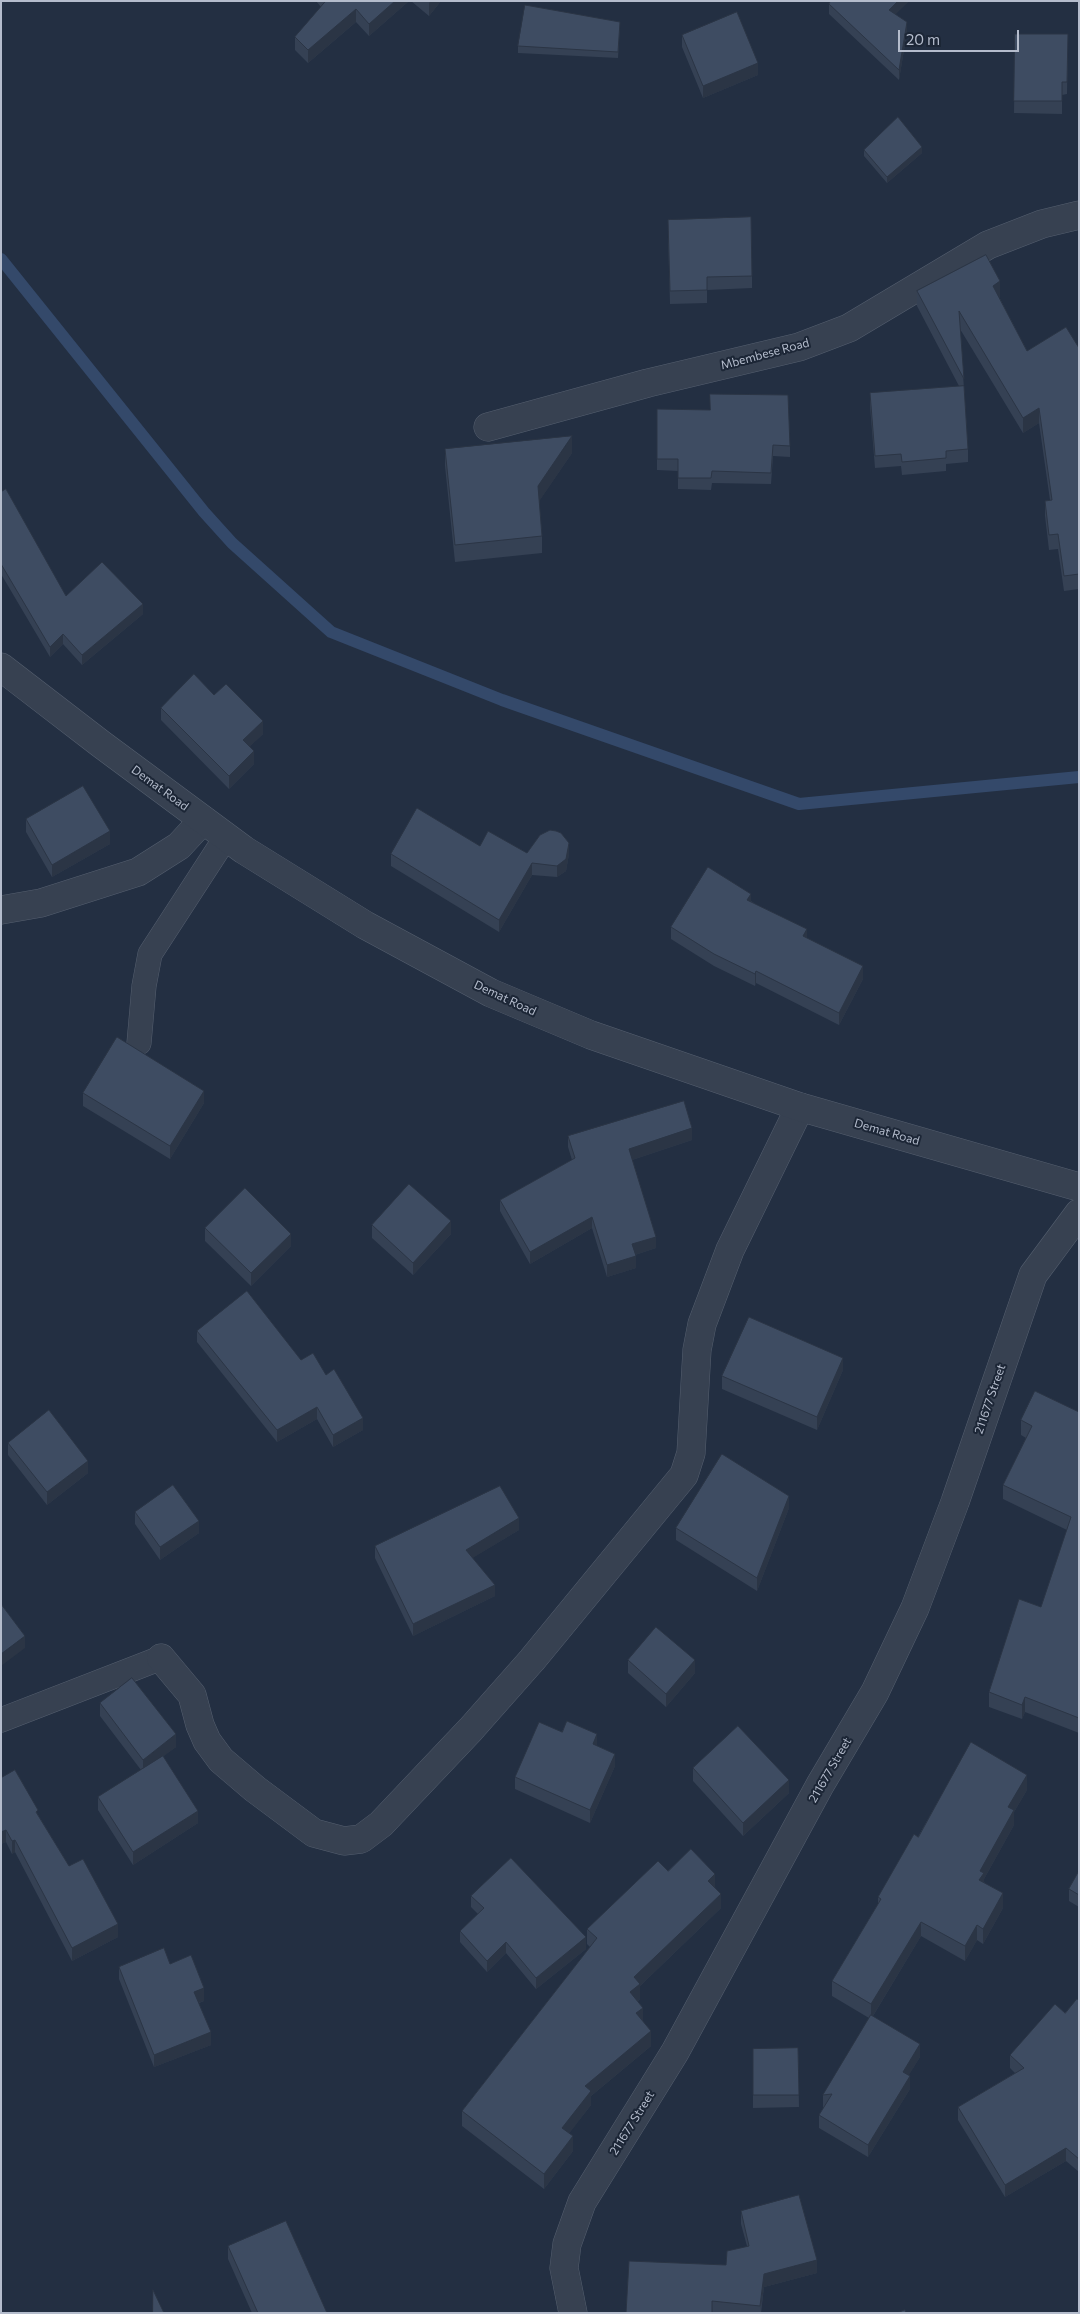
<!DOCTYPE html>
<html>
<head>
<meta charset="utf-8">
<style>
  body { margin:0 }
  #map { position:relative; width:1080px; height:2314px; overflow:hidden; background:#232f42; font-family:Commissioner,sans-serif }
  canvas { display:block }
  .frame { position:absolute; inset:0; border:2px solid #b4bccc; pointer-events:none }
  .scale { position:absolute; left:898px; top:30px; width:121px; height:22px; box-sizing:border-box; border:2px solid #b4bccc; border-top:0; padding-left:6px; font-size:15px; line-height:18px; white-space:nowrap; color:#b4bccc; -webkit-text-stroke:4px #1c2636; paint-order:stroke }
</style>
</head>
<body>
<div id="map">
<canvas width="1080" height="2314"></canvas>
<div class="frame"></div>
<div class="scale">20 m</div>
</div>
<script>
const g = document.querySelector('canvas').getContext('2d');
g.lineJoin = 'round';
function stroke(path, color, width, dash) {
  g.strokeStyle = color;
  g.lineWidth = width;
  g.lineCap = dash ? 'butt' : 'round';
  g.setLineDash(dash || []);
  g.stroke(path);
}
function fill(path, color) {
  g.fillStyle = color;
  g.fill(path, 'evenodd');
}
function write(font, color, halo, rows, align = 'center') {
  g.font = font + ' Commissioner,sans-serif';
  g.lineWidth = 4;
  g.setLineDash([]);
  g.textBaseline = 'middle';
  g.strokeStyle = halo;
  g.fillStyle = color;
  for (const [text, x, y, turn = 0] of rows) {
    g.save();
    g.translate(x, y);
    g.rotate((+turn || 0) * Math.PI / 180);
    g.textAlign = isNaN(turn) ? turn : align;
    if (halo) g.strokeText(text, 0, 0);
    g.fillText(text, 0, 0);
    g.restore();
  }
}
const stream = new Path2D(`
  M1 259 204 512 232 543 331 632 502 700 799 804 1079 777`);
const service = new Path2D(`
  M139 1043 144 986 150 954 226 837
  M1 1720 161 1658`);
const minor = new Path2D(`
  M488 427 648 383 799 347 849 328 988 245 1042 224 1079 215
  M1 910 41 903 138 872 179 846 203 820
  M161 1658 192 1695 200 1725 207 1741 221 1760 255 1789 314 1833 344 1841 361 1839 381 1824 471 1729 532 1660 684 1475 691 1453 697 1350 702 1324 730 1250 800 1107
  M573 2313 564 2268 567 2244 582 2202 675 2052 820 1785 875 1692 915 1608 955 1502 1033 1275 1079 1213`);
const tertiary = new Path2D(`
  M1 667 101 744 244 850 365 925 491 993 591 1035 800 1107 1079 1187`);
const wall = new Path2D(`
  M316 1H409L369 36 356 22 308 63 295 50V37L321 7Z
  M411 1H441L429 16Z
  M909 1 895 14 907 32 899 80 829 14V4Z
  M620 22 618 58 518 53V46Z
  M1015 34H1068L1067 94 1062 95V114L1014 113Z
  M682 35 758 75 703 98 682 47Z
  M864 150 922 153 887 183 864 156Z
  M668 233 752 276V288L707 290V303L670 304Z
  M917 291 1000 296 999 297 1027 351 1079 348V589L1064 591 1058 549 1049 550 1045 516V501L1050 500 1039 423 1023 433 960 329 968 449V462L946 464V471L902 475 901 466 875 468 870 406V393L959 386 917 306Z
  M657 409 790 446V457L773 456 771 484 712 483 711 490 678 489V471L657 470Z
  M445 449 572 453 539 501 542 536V553L455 562 445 466Z
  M1 492 66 596 143 614 82 665 63 644 50 657 1 574Z
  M214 695 263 734 250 746 254 764 229 789 161 720V708Z
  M26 819 110 844 52 877 26 832Z
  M480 846 527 853 569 854 566 871 557 877 532 875 499 932 391 866V854Z
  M751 901 807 938 863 979 839 1025 756 983 755 986 714 966 671 939V927Z
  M83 1093 204 1103 170 1159 83 1106Z
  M568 1136 692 1140 632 1160 656 1248 635 1255 636 1268 607 1277 592 1228 530 1264 500 1211V1200L572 1160 568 1147Z
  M372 1225 451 1234 413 1275 372 1238Z
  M205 1228 291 1246 251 1286 205 1241Z
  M197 1331 301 1360 326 1375 363 1430 333 1447 317 1419 277 1442 197 1342Z
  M843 1370 817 1430 722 1389V1376Z
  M1079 1412V1733L1025 1712 1022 1719 989 1707V1692L1041 1607 1067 1530 1003 1499V1485L1026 1438 1021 1435V1420Z
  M8 1443 88 1473 47 1505 8 1455Z
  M789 1508 757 1591 676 1540V1528Z
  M135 1512 199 1533 160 1560 135 1524Z
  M519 1530 472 1558 495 1596 413 1636 375 1558V1546Z
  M628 1660 695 1673 666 1707 628 1673Z
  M100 1703 176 1747 163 1756 198 1823 133 1865 98 1810V1797L141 1770 100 1716Z
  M562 1732 597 1746 615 1766 590 1823 515 1789V1777Z
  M693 1768 789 1793 743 1836 693 1781Z
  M15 1770 38 1815 69 1866 118 1937 72 1961 15 1852 12 1854 6 1842 1 1844Z
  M1027 1790 1014 1812V1825L984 1879V1882L1003 1908 983 1944 977 1940 965 1961 921 1936 873 2016 920 2057 908 2076 910 2089 868 2157 819 2128V2115L824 2107H823V2095L869 2018 832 1996V1981L878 1904V1897L918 1837Z
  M668 1871 715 1887 721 1908 640 1986V1999L638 2001 643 2021 651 2046 591 2096V2105L569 2133 573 2151 544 2189 462 2126V2111L590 1947 587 1944V1929Z
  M1079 1871V1907L1069 1901V1889Z
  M471 1896 586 1949 536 1989 506 1953 487 1972 460 1942V1931L478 1914 471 1907Z
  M170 1964 204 2001 199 2003 211 2045 154 2067 119 1979V1967Z
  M1079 2000V2172L1066 2161 1005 2197 958 2120V2107L1015 2073 1010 2068V2055L1065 2013Z
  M798 2048 799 2107 753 2108V2049Z
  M741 2211 817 2273 764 2287 761 2313H626L726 2265 747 2246 741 2224Z
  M228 2246 327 2313H252L228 2259Z`);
const shadedWall = new Path2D(`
  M395 1H409L369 36V24Z
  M430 1H441L429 16V4Z
  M898 1H909L889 21V10Z
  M356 9V22L308 63V50Z
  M907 22V32L899 80V70Z
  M758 63V75L703 98V86Z
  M922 147V153L887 183V177Z
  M1000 281V296L993 301V286Z
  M1039 408V423L1023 433V418Z
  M572 436V453L538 503V486Z
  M143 604V614L82 665V655Z
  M63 634V644L50 657V647Z
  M263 721V734L243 753V740Z
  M254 751V764L229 789V776Z
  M110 831V844L52 877V865Z
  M569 843V854L566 871 557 877V866Z
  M532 863V875L499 932V920Z
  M751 894V906L747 900Z
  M807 929V942L803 936Z
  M863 966V979L839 1025V1013Z
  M756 971V983L755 986V974Z
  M204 1091V1103L170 1159V1146Z
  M692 1128V1140L629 1161V1149Z
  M592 1217V1228L530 1264V1252Z
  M451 1221V1234L413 1275V1263Z
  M291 1234V1246L251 1286V1273Z
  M656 1237V1248L632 1256V1244Z
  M636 1256V1268L607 1277V1265Z
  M843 1358V1370L817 1430V1417Z
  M317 1407V1419L277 1442V1430Z
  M363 1418V1430L333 1447V1435Z
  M88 1461V1473L47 1505V1492Z
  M789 1496V1508L757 1591V1578Z
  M519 1518V1530L466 1562V1550Z
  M199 1521V1533L160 1560V1547Z
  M495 1585V1596L413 1636V1624Z
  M25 1636V1648L1 1666V1654Z
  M695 1660V1673L666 1707V1694Z
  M1025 1697V1712L1022 1719V1705Z
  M176 1734V1747L143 1772V1760Z
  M597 1734V1747L593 1744Z
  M615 1754V1766L590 1823V1810Z
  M1027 1775V1790L1014 1812V1825L984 1879V1888L979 1895 980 1871 1008 1807Z
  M789 1780V1793L743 1836V1823Z
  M198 1811V1823L133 1865V1852Z
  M6 1830V1842L1 1844V1832Z
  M15 1840V1852L12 1854V1841Z
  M715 1874V1889L708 1881Z
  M1003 1893V1908L983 1944V1929Z
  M721 1894V1908L640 1986V1999L630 2007V1992L634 1977Z
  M921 1922V1936L871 2019V2004Z
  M118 1924V1937L72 1961V1948Z
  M977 1925V1940L965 1961V1946Z
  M586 1937V1949L536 1989V1978Z
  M506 1942V1953L487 1972V1961Z
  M204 1988V2001L194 2004V1992Z
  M643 2008V2022L636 2013Z
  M651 2031V2046L591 2096V2105L562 2143V2128L585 2086Z
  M211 2032V2045L154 2067V2055Z
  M920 2044V2057L903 2085V2072Z
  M910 2076V2089L868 2157V2145Z
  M573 2136V2151L544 2189V2174Z
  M1066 2148V2161L1005 2197V2185Z
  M817 2260V2273L764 2287 760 2313 764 2274Z`);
const building = new Path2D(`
  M326 1H395L369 24 356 9 308 50 295 37Z
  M831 1H898L889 10 907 22 899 70 829 4Z
  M525 5 620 22 618 52 518 46Z
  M737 12 758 63 703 86 682 35Z
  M1015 34H1068L1067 82H1062V101H1014Z
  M898 117 922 147 887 177 864 150Z
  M751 217 752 276 707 277V290L670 291 668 220Z
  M986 255 1000 281 993 286 1027 351 1066 327 1079 348V574L1064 576 1058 534 1049 535 1045 501 1052 500 1039 408 1023 418 959 311 964 379 917 291Z
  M964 386 968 449 946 451V458L902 462 901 454 875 456 870 393Z
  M710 394 788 395 790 446 773 445 771 473 712 471 711 478H678V459H657V409L710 410Z
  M572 436 538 486 542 536 455 545 445 449Z
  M6 489 66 596 102 562 143 604 82 655 63 634 50 647 1 564V492Z
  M194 674 214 695 226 684 263 721 243 740 254 751 229 776 161 708Z
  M83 786 110 831 52 865 26 819Z
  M417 808 480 846 488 831 527 853 540 835 550 830 556 831 561 833 569 843 566 859 557 866 532 863 499 920 391 854Z
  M708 867 751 894 747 900 807 929 803 936 863 966 839 1013 756 971 755 974 714 954 671 927Z
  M117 1037 204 1091 170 1146 83 1093Z
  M684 1101 692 1128 629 1149 656 1237 632 1244 636 1256 607 1265 592 1217 530 1252 500 1200 575 1158 568 1136Z
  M409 1184 451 1221 413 1263 372 1225Z
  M245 1188 291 1234 251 1273 205 1228Z
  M247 1291 301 1360 313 1353 326 1375 334 1369 363 1418 333 1435 317 1407 277 1430 197 1331Z
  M749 1317 843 1358 817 1417 722 1376Z
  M1035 1391 1079 1412V1718L1025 1697 1022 1705 989 1692 1019 1599 1041 1607 1071 1517 1003 1485 1032 1426 1021 1420Z
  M49 1410 88 1461 47 1492 8 1443Z
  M722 1454 789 1496 757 1578 676 1528Z
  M173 1485 199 1521 160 1547 135 1512Z
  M500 1486 519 1518 466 1550 495 1585 413 1624 375 1546Z
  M1 1604 25 1636 1 1654Z
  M656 1627 695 1660 666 1694 628 1660Z
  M132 1678 176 1734 143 1760 100 1703Z
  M567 1721 597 1734 593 1744 615 1754 590 1810 515 1777 539 1722 562 1732Z
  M738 1726 789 1780 743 1823 693 1768Z
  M971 1742 1027 1775 1008 1807 1014 1810 980 1871 984 1873 979 1880 1003 1893 983 1929 977 1925 965 1946 921 1922 871 2004 832 1981 881 1899 878 1897 914 1834 918 1837Z
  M163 1756 198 1811 133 1852 98 1797Z
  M15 1770 38 1810 36 1812 69 1866 83 1859 118 1924 72 1948 15 1840 12 1841 6 1830 1 1832V1778Z
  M691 1849 715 1874 708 1881 721 1894 634 1977 640 1984 630 1992 643 2008 636 2013 651 2031 585 2086 591 2091 562 2128 573 2136 544 2174 462 2111 597 1938 587 1929 658 1861 668 1871Z
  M511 1858 586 1937 536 1978 506 1942 487 1961 460 1931 484 1908 471 1896Z
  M1079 1871V1895L1069 1889Z
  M164 1948 170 1964 191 1955 204 1988 194 1992 211 2032 154 2055 119 1967Z
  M1077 1999 1079 2000V2159L1066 2148 1005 2185 958 2107 1024 2068 1010 2055 1055 2004 1065 2013Z
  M871 2015 920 2044 903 2072 910 2076 868 2145 819 2115 832 2094 823 2095Z
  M798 2048 799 2095H753V2049Z
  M799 2195 817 2260 764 2274 760 2306 712 2301V2313H626L629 2261 726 2265 727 2251 749 2246 741 2211Z
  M286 2221 327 2313H258L228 2246Z
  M153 2290 164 2313H153Z
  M905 2310 906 2313H897Z`);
const streetNames = [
  ["Mbembese Road",765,354,-15],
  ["Demat Road",160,788,36],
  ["Demat Road",505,998,25],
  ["Demat Road",887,1132,16],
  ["211677 Street",990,1399,-71],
  ["211677 Street",830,1770,-60],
  ["211677 Street",632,2123,-58]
];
stroke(stream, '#34496a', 12);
stroke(service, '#555f6f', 25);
stroke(minor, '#555f6f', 29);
stroke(tertiary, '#555f6f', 29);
stroke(service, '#374151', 24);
stroke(minor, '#374151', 28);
stroke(tertiary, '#374151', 28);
fill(wall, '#354154');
fill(shadedWall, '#2b3545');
fill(building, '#3e4c62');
stroke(building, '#2b3545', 1);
write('12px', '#b4bccc', '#1c2636', streetNames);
</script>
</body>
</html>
